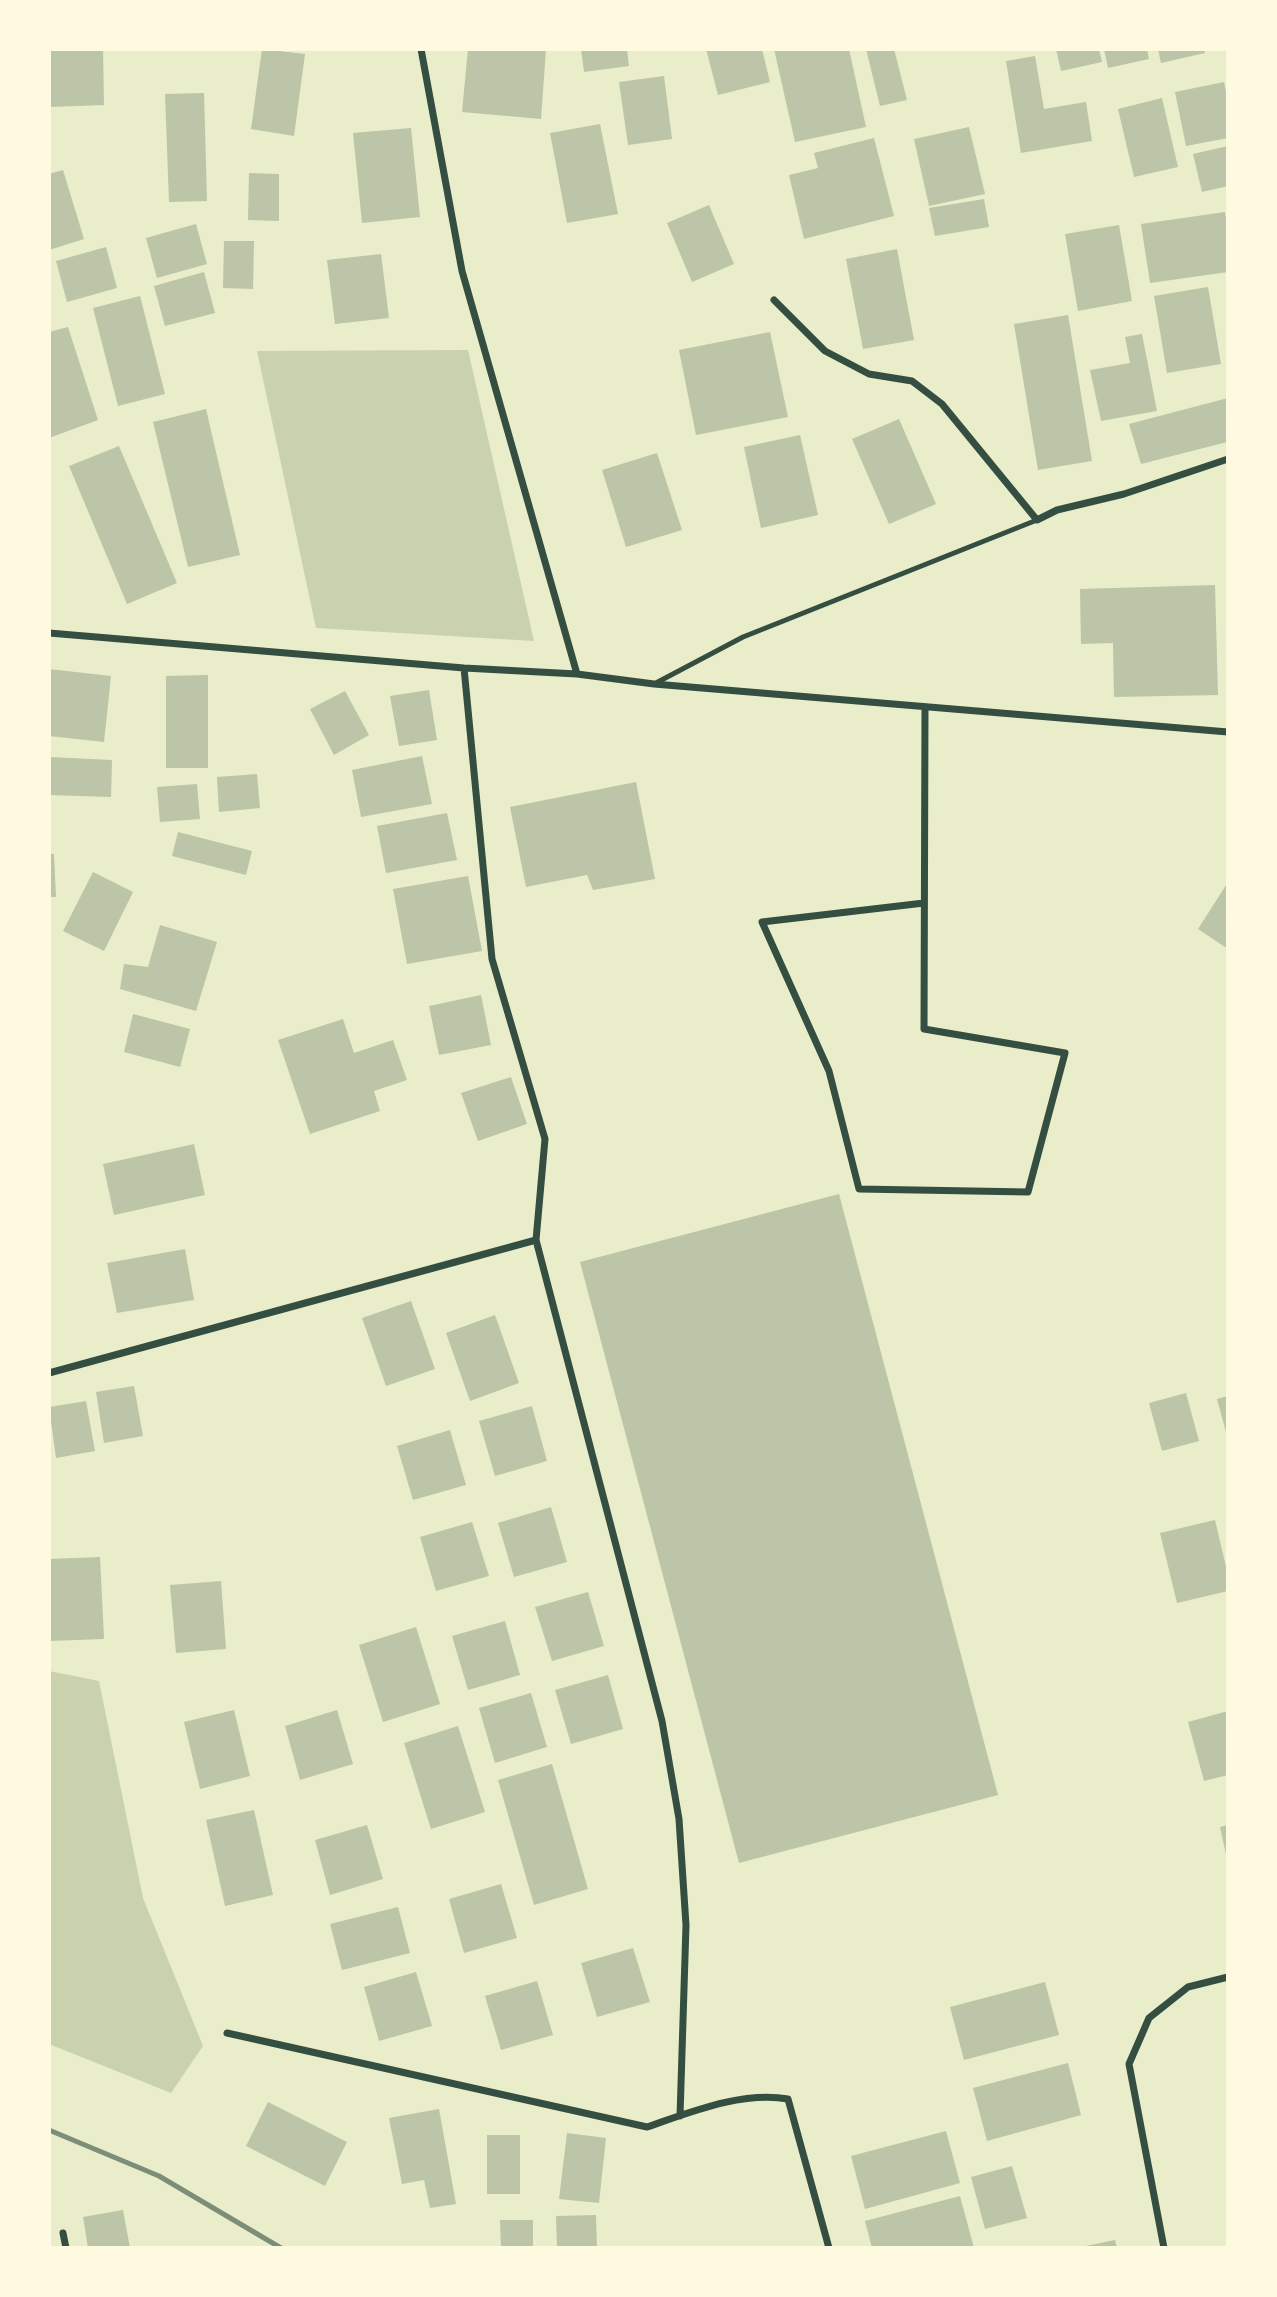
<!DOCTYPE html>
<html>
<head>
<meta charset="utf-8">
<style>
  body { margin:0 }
  #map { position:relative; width:1277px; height:2297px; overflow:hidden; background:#e9edc9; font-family:Inter,sans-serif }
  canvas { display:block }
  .frame { position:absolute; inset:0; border:51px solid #fefae0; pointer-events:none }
</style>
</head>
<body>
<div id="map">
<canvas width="1277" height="2297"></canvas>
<div class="frame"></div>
</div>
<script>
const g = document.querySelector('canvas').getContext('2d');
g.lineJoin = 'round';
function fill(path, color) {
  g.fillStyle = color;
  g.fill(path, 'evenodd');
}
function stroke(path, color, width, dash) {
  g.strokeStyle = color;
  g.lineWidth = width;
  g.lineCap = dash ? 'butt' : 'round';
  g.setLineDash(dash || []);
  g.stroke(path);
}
const green = new Path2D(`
  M468 350 534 641 316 628 257 351Z
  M49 1671 99 1681 143 1898 203 2046 171 2093 49 2044Z`);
const building = new Path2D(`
  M49 49H103L104 105 49 107Z
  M262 49 305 54 294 136 251 129Z
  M468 49H546L541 119 462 112Z
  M581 49H627L629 66 584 72Z
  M706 49H762L770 82 718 95Z
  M774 49H849L866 127 795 142Z
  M866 49H894L907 100 880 106Z
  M1056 49H1099L1102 62 1061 71Z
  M1104 49H1147L1149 59 1108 68Z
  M1158 49H1204L1205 53 1161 63Z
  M1035 56 1044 109 1086 102 1092 141 1021 153 1006 61Z
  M664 76 672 139 628 145 619 82Z
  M1224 82 1228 102V138L1186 146 1175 92Z
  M204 93 207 201 169 202 165 94Z
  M1162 98 1178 167 1134 177 1118 109Z
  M600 124 618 214 567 223 550 133Z
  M969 127 985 194 929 206 914 139Z
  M411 128 420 217 362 223 353 133Z
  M874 138 894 216 804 239 789 175 818 168 814 153Z
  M1228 146V186L1202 192 1193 154Z
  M63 170 84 239 49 250V174Z
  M249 173 279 174V221L248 220Z
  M984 199 989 227 935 236 929 208Z
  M709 205 734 264 692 282 667 223Z
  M1225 212 1228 231V272L1150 283 1141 224Z
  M196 224 207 264 157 278 146 238Z
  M1119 225 1132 301 1078 311 1065 234Z
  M224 241H254L253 289 223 288Z
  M106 247 117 288 67 302 56 261Z
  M897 249 914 340 863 349 846 259Z
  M381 254 389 318 335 324 327 260Z
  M204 272 215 313 165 326 154 286Z
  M1208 287 1221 364 1167 373 1154 296Z
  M140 296 165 394 118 406 93 308Z
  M1068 315 1092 461 1038 470 1014 324Z
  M68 327 98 420 49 438V332Z
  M770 332 788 417 696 435 679 350Z
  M1142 334 1157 411 1101 421 1090 370 1130 363 1125 337Z
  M1228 398 1227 442 1141 464 1129 424Z
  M206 409 240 555 188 567 153 422Z
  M899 419 936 504 889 524 852 439Z
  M800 435 818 515 761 528 744 447Z
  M119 446 177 583 127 604 69 466Z
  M657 453 682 530 626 547 602 470Z
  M1215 585 1218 695 1114 697 1113 643 1081 644 1080 589Z
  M49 669 111 676 104 742 49 736Z
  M208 675V768H166V676Z
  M429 690 437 740 399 746 390 696Z
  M345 691 369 735 334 755 310 709Z
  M422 756 432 804 361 817 352 770Z
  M49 757 112 760 111 797 49 795Z
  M257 774 260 808 219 812 217 777Z
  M636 782 655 879 593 890 587 875 526 887 510 807Z
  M197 784 200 819 160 822 157 787Z
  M447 813 457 860 386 873 377 826Z
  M178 832 252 851 246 875 172 856Z
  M49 854H54L56 897H49Z
  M93 872 133 892 104 951 63 931Z
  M468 876 482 951 407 964 393 889Z
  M1228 882V949L1198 929Z
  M160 925 217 942 196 1011 120 989 124 964 148 967Z
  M481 995 491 1045 439 1055 429 1006Z
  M133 1014 190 1029 180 1067 124 1052Z
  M343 1019 354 1053 393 1040 407 1080 374 1091 380 1111 310 1134 278 1040Z
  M511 1077 527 1124 478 1141 461 1093Z
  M194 1144 205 1195 114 1215 103 1164Z
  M839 1194 998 1795 739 1863 580 1262Z
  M185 1249 194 1300 117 1313 107 1263Z
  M411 1301 435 1369 386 1386 362 1318Z
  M495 1315 519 1383 470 1401 446 1333Z
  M134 1386 143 1436 104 1443 96 1392Z
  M1186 1393 1199 1441 1162 1451 1149 1403Z
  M1228 1396V1436H1227L1217 1399Z
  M86 1401 95 1451 56 1458 49 1407Z
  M532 1406 547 1461 495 1476 479 1421Z
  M450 1430 466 1485 413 1500 397 1446Z
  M551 1507 567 1562 514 1577 498 1523Z
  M1215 1520 1228 1575V1591L1177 1603 1160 1533Z
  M472 1522 489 1576 436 1591 420 1537Z
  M100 1557 104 1639 49 1641V1559Z
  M221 1581 226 1649 176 1653 170 1585Z
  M588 1592 604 1646 552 1661 535 1607Z
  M505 1621 520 1675 468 1690 452 1636Z
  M416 1627 440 1704 383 1722 359 1645Z
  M608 1675 623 1729 571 1744 555 1690Z
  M531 1693 547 1747 495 1763 479 1708Z
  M234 1710 250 1776 200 1789 184 1722Z
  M337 1710 353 1764 300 1780 285 1726Z
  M1228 1711V1775L1204 1781 1188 1722Z
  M458 1726 485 1812 431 1829 404 1743Z
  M552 1764 588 1889 534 1905 498 1780Z
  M254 1810 273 1895 225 1906 206 1820Z
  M367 1825 383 1879 330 1895 315 1840Z
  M1228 1825V1859H1227L1220 1827Z
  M501 1884 517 1938 464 1953 449 1899Z
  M398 1907 410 1953 342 1970 330 1924Z
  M633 1948 650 2002 597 2017 581 1963Z
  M416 1972 432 2026 379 2041 364 1987Z
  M537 1981 553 2035 501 2050 485 1996Z
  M1045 1982 1059 2035 964 2060 950 2007Z
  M1068 2063 1081 2115 987 2141 973 2088Z
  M268 2102 347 2142 325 2186 246 2146Z
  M439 2109 456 2204 430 2208 424 2180 402 2184 389 2118Z
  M946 2131 960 2183 865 2209 851 2156Z
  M567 2133 606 2138 599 2203 559 2199Z
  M487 2135H520V2194H487Z
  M1012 2166 1027 2218 985 2229 971 2177Z
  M960 2196 974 2248H872L865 2221Z
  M123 2210 130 2248H88L83 2217Z
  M596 2215 597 2248H557L556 2216Z
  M500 2220H533V2248H501Z
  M1115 2240 1117 2248H1081V2247Z`);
const service = new Path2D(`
  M654 684 743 637 1037 520`);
const minor = new Path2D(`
  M421 49 462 271 577 674
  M774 300 825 351 869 374 912 381 942 404 1037 520 1057 510 1124 494 1228 459
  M49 633 464 668 577 674 654 684 1228 732
  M464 668 492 959 545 1139 536 1240 662 1721 679 1819 686 1925 680 2116
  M924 903 762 922 829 1071 859 1189 1028 1192 1065 1053 924 1029 925 707
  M49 1373 536 1240
  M227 2033 647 2127C691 2112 742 2091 788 2099L829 2248
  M63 2233 66 2248
  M1164 2248 1129 2064 1149 2018 1188 1987 1228 1977`);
const rail = new Path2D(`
  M49 2130 159 2176 281 2248`);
fill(green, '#cad2ad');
fill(building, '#bcc5a7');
stroke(service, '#344e41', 5);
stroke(minor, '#344e41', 7);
stroke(rail, '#7c8e77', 5);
</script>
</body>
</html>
